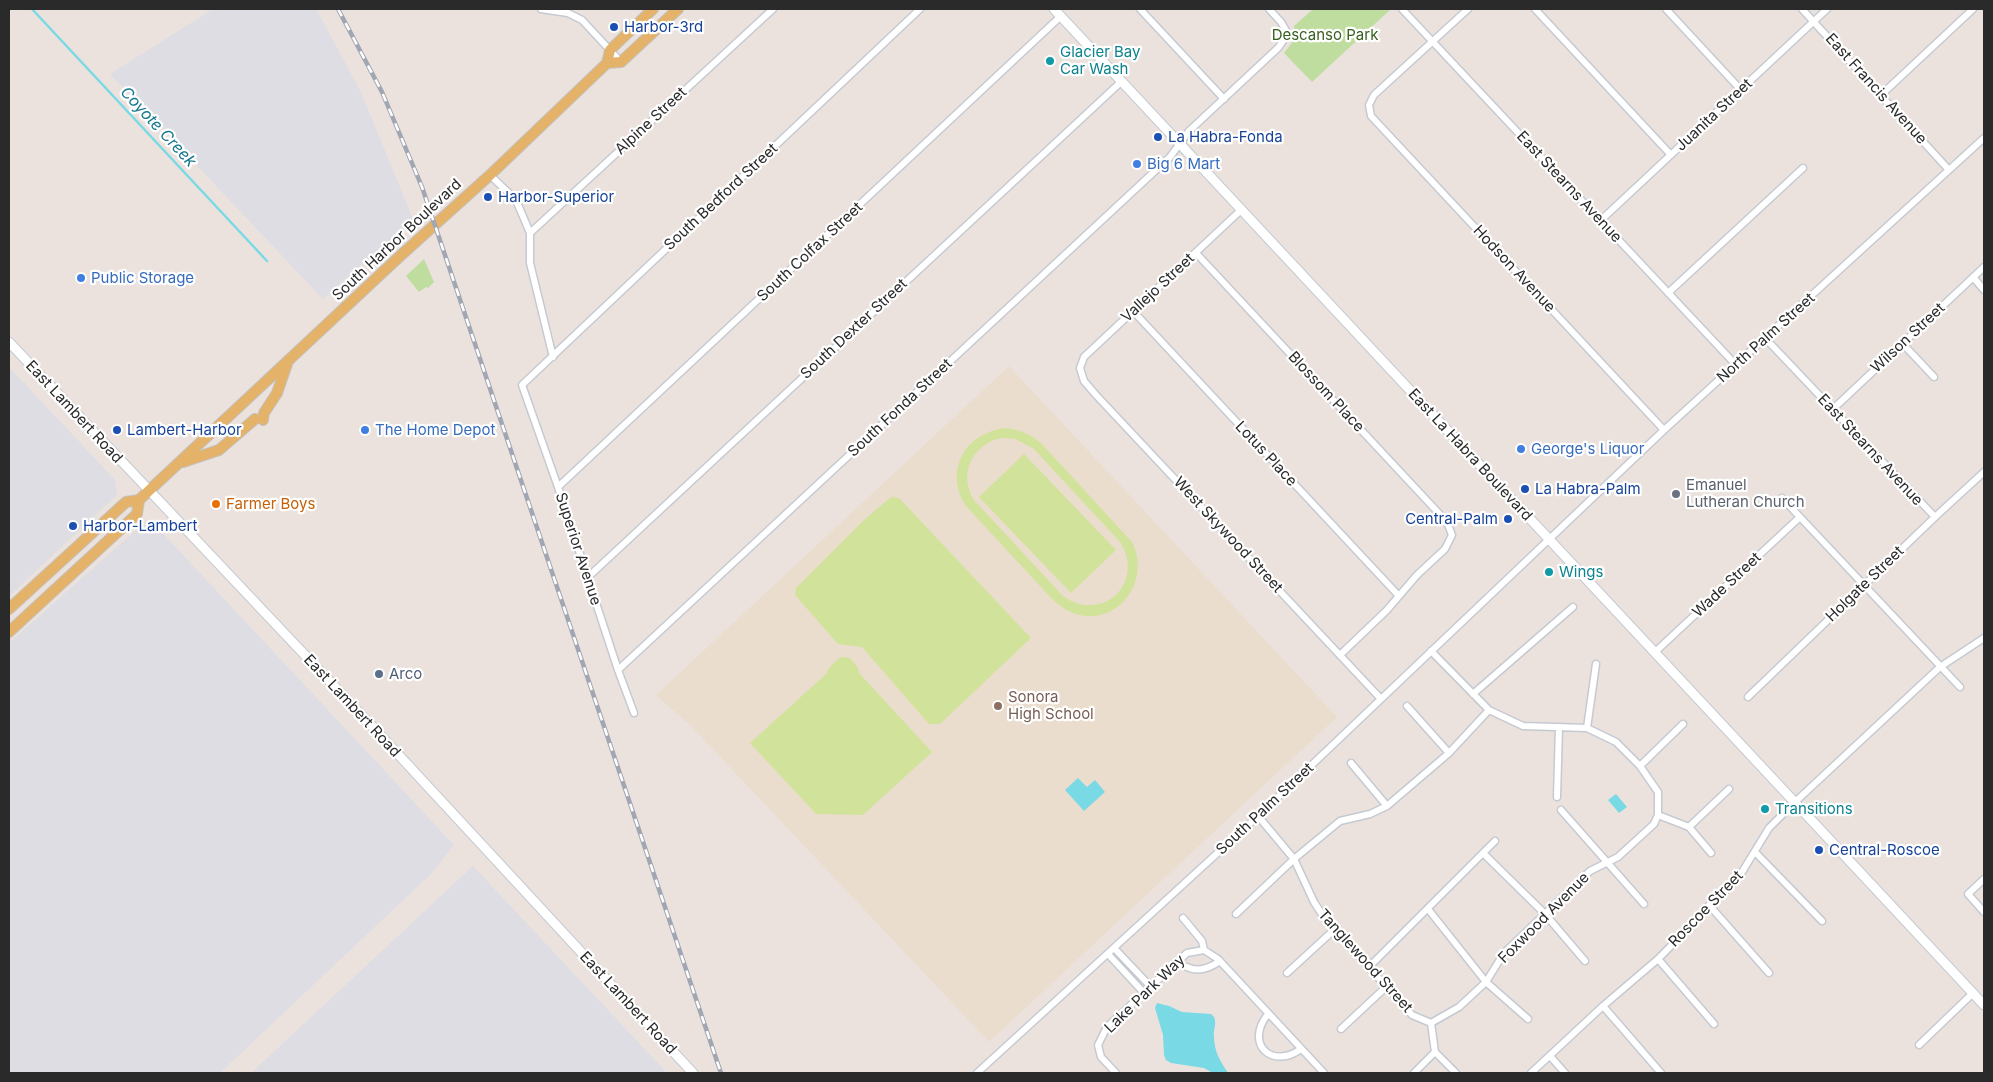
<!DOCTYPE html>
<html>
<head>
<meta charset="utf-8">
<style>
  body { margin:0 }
  #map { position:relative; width:1993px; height:1082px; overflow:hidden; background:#ebe2dd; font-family:Inter,sans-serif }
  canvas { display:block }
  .frame { position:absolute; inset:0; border:10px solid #2a2a2a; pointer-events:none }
</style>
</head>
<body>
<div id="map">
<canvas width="1993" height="1082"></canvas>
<div class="frame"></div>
</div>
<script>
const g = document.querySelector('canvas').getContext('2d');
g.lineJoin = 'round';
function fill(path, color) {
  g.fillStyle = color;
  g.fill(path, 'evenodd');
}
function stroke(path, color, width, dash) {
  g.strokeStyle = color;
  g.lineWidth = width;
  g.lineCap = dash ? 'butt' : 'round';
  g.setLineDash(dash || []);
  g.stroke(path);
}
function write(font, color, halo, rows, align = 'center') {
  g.font = font + ' Inter,sans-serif';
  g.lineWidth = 4.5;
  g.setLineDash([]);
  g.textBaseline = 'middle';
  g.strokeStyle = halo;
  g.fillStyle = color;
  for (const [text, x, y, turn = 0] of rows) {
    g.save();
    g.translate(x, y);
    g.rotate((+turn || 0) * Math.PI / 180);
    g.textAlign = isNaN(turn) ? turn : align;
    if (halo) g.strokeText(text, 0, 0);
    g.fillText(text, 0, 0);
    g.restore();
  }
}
const industrial = new Path2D(`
  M213 9H316L360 90 413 219 323 299 110 74Z
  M9 367 115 480 117 493 115 497 9 596Z
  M149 523 156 526 454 845 432 873 220 1073H9V643L143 524Z
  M473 866 667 1073H251Z`);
const education = new Path2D(`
  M1009 366 1337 717 989 1042 692 727 656 695Z`);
const green = new Path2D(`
  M1313 9H1391L1312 82 1284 53 1295 39 1294 26Z
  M424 259 434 282 428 288 426 287 419 292 406 276Z`);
const pitch = new Path2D(`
  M1003 428C1019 429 1031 434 1042 444L1132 542C1152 581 1117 629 1073 613 1065 610 1059 605 1053 600L965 505C945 470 964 435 1003 428ZM1001 438 1015 439 1034 449 1120 542C1146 583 1102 624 1063 596L974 500C958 474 972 445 1001 438Z
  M1024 454 1116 550 1071 593 979 497Z
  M891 497 899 498 1031 638 940 724H929L862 647 838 644 795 595 796 588 863 521Z
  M840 657 850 658 858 668 859 673 932 752 863 815 816 814 750 743 826 674 828 669Z`);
const water = new Path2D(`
  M1078 778 1087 787 1095 780 1105 792 1084 811 1065 790Z
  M1616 794 1627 807 1619 813 1608 800Z
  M1157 1003 1169 1006 1182 1012 1211 1014C1219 1020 1213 1028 1214 1036 1214 1051 1220 1061 1228 1073H1213L1204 1068 1171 1063 1166 1060 1164 1055 1163 1035 1155 1008Z`);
const stream = new Path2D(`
  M32 9 267 261`);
const street = new Path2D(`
  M541 9 568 13 582 20 621 62
  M1140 9 1224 99
  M1402 9 1736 365
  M1468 9 1374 95 1369 105 1371 116 1664 430
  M1535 9 1671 155
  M1666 9 1741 90
  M1802 9 1949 170
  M1881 95 1973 9
  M490 175 516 200 530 233V263L553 357
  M1241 210 1084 357 1080 368 1084 381 1096 395 1381 699
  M1600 221 1827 9
  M530 233 773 9
  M1196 253 1447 522 1452 535 1445 549 1417 575 1387 610 1340 655
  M1973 277 1984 290
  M1668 293 1803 168
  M1133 311 1399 596
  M1765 338 1935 517
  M1903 344 1934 377
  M1833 409 1984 267
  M558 487 1061 16
  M1782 498 1960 687
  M587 578 1122 81
  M1431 651 1489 710 1523 726 1587 728 1616 742 1640 766 1658 792V815
  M1654 653 1800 517
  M618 670 1170 157 1189 131 1278 48 1288 34 1281 22 1269 9
  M1473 694 1573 607
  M1748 697 1935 517 1984 472
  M1407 706 1449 753
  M634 713 618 670 558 487 522 385 920 9
  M1587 728 1596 664
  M1351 763 1387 806
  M1640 766 1683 724
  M1557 797 1559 727
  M1561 810 1644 904
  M1658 815 1689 827 1711 853
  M1258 816 1294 859 1314 902 1325 919 1412 1015 1431 1023
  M1689 827 1729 789
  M1755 852 1822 921
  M1483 853 1545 914 1585 961
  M1984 879 1968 894 1984 912
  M1709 905 1769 973
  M1428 909 1486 982 1528 1019
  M1236 914 1294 859 1340 821 1370 814 1387 806 1449 753 1489 710
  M1183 918 1202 941 1204 950
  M1114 948 1151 987
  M1108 954 1144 993
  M1658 959 1714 1024
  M1187 967C1199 973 1210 968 1220 961
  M1369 967 1495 841
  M1287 973 1335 929
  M1603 1006 1661 1073
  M1268 1014C1244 1044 1272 1070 1301 1049
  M1431 1023 1459 1007 1486 982 1504 953 1590 871 1618 857 1654 824 1658 815
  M1341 1029 1386 987
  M1919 1045 1973 993
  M1435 1052 1456 1073
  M1550 1056 1565 1073
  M977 1073 1258 816 1664 430 1984 138
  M1116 1073 1101 1057 1098 1045 1107 1027 1187 953 1204 950 1218 959 1324 1073
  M1414 1073 1435 1052 1431 1023
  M1531 1073 1603 1006 1658 959 1739 877 1769 828 1794 803 1940 667 1984 638`);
const secondary = new Path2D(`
  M1054 9 1984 1005
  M9 342 371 725 693 1073`);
const primary = new Path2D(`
  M607 63 610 50 653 9
  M263 420 264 413 277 393 287 364
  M183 462 219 450 255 419
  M9 609 126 502 139 500 399 257 490 175 607 63 621 62 678 9
  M9 632 137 514 139 500`);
const rail = new Path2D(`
  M338 9 382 92 422 187 721 1073`);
const markers = [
  [614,27,5,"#1a4fb4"],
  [1050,61,5,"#0f9aa8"],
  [1158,137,5,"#1a4fb4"],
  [1137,164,5,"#3f7fe0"],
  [488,197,5,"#1a4fb4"],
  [81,278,5,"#3f7fe0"],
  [117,430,5,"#1a4fb4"],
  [365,430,5,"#3f7fe0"],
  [1521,449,5,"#3f7fe0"],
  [1525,489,5,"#1a4fb4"],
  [1676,494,5,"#6b7280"],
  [216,504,5,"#e8710a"],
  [1508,519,5,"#1a4fb4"],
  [73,526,5,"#1a4fb4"],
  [1549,572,5,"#0f9aa8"],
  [379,674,5,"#5c6f8a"],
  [998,706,5,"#8d6e63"],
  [1765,809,5,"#0f9aa8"],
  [1819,850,5,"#1a4fb4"]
];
const transitNames = [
  ["Harbor-3rd",624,27],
  ["La Habra-Fonda",1168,137],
  ["Harbor-Superior",498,197],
  ["Lambert-Harbor",127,430],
  ["La Habra-Palm",1535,489],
  ["Central-Palm",1498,519,"right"],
  ["Harbor-Lambert",83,526],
  ["Central-Roscoe",1829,850]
];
const parkNames = [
  ["Descanso Park",1325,35]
];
const cultureNames = [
  ["Glacier Bay",1060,52],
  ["Car Wash",1060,69],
  ["Wings",1559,572],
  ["Transitions",1775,809]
];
const streetNames = [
  ["East Francis Avenue",1876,89,48],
  ["Juanita Street",1714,115,-43],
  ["Alpine Street",651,121,-43],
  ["East Stearns Avenue",1569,187,47],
  ["South Bedford Street",721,197,-43],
  ["South Harbor Boulevard",397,240,-43],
  ["South Colfax Street",810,252,-43],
  ["Hodson Avenue",1514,269,47],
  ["Vallejo Street",1158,288,-43],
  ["South Dexter Street",854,329,-43],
  ["North Palm Street",1766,338,-42],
  ["Wilson Street",1908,338,-43],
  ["Blossom Place",1326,392,47],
  ["South Fonda Street",900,408,-43],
  ["East Lambert Road",74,412,47],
  ["East Stearns Avenue",1870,450,47],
  ["Lotus Place",1266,454,47],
  ["East La Habra Boulevard",1470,455,47],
  ["West Skywood Street",1228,535,47],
  ["Superior Avenue",578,549,72],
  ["Holgate Street",1865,584,-44],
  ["Wade Street",1727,585,-43],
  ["East Lambert Road",352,706,47],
  ["South Palm Street",1265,809,-43],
  ["Roscoe Street",1706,909,-46],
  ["Foxwood Avenue",1544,918,-45],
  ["Tanglewood Street",1365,961,48],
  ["Lake Park Way",1145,994,-44],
  ["East Lambert Road",628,1003,47]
];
const shopNames = [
  ["Big 6 Mart",1147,164],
  ["Public Storage",91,278],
  ["The Home Depot",375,430],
  ["George's Liquor",1531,449]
];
const worshipNames = [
  ["Emanuel",1686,485],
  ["Lutheran Church",1686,502]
];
const foodNames = [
  ["Farmer Boys",226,504]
];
const serviceNames = [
  ["Arco",389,674]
];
const educationNames = [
  ["Sonora",1008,697],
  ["High School",1008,714]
];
const waterNames = [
  ["Coyote Creek",158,127,47]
];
fill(industrial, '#dedde4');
fill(education, '#ebddce');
fill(green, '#bedd9e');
fill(pitch, '#d1e39b');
fill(water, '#79d9e4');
stroke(stream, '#79d9e4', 2.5);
stroke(street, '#c5cad2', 9);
stroke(secondary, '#c5cad2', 11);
stroke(primary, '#c3c3c3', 12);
stroke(street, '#fff', 6);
stroke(secondary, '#fff', 9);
stroke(primary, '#e4b268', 10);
stroke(rail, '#a0a6b2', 4.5);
stroke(rail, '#fff', 2.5, [8]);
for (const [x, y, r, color] of markers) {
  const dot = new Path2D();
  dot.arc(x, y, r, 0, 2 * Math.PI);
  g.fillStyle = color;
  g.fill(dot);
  stroke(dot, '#fff', 2);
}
write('15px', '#164399', '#fff', transitNames, 'left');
write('15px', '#386020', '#fff', parkNames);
write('15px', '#0d838f', '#fff', cultureNames, 'left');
write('15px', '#2a2a2a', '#fff', streetNames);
write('15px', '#366cbe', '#fff', shopNames, 'left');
write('15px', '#5b616d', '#fff', worshipNames, 'left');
write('15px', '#c56008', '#fff', foodNames, 'left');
write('15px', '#4e5e75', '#fff', serviceNames, 'left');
write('15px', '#785e54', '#fff', educationNames, 'left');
write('italic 16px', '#197a8f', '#fff', waterNames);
</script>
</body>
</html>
